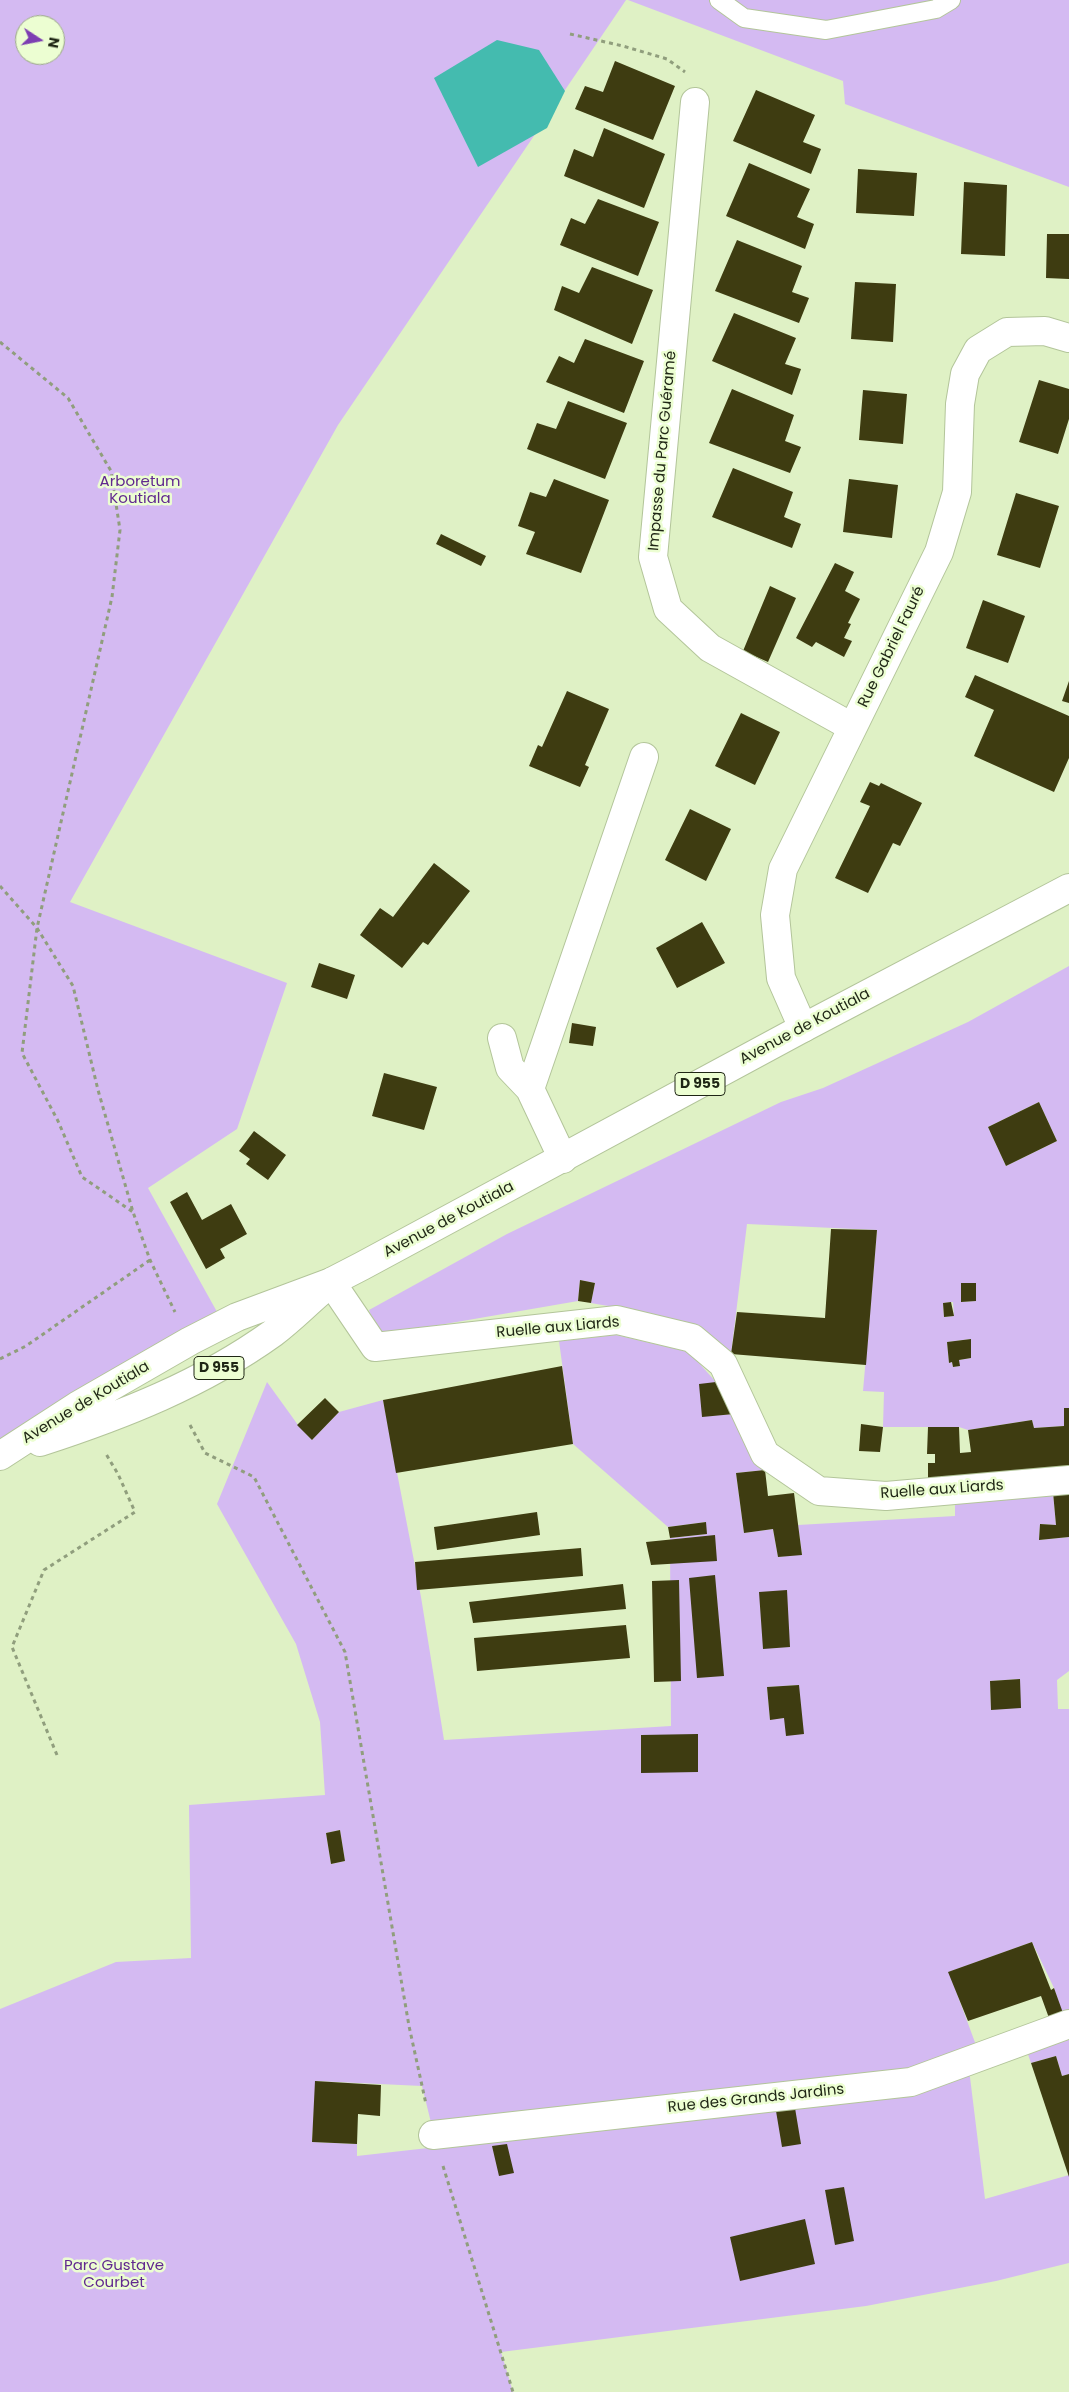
<!DOCTYPE html>
<html>
<head>
<meta charset="utf-8">
<style>
  body { margin:0 }
  #map { position:relative; width:1069px; height:2392px; overflow:hidden; background:#dff1c5; font-family:Poppins,sans-serif }
  canvas { display:block }
  .north { position:absolute; left:15px; top:15px; width:50px; height:50px; box-sizing:border-box; background:#ecfed2; border:1px solid #9aa886; border-radius:50%; rotate:101deg; font-size:14px; font-weight:700; line-height:20px; text-align:center; color:#1f2615 }
  .north::after { content:''; display:block; margin:auto; width:18px; height:22px; background:#7d3eb2; clip-path:polygon(50% 0,100% 100%,50% 72%,0 100%) }
</style>
</head>
<body>
<div id="map">
<canvas width="1069" height="2392"></canvas>
<div class="north">N</div>
</div>
<script>
const g = document.querySelector('canvas').getContext('2d');
g.lineJoin = 'round';
function fill(path, color) {
  g.fillStyle = color;
  g.fill(path, 'evenodd');
}
function stroke(path, color, width, dash) {
  g.strokeStyle = color;
  g.lineWidth = width;
  g.lineCap = dash ? 'butt' : 'round';
  g.setLineDash(dash || []);
  g.stroke(path);
}
function write(font, color, halo, rows, align = 'center') {
  g.font = font + ' Poppins,sans-serif';
  g.lineWidth = 5;
  g.setLineDash([]);
  g.textBaseline = 'middle';
  g.strokeStyle = halo;
  g.fillStyle = color;
  for (const [text, x, y, turn = 0] of rows) {
    g.save();
    g.translate(x, y);
    g.rotate((+turn || 0) * Math.PI / 180);
    g.textAlign = isNaN(turn) ? turn : align;
    if (halo) g.strokeText(text, 0, 0);
    g.fillText(text, 0, 0);
    g.restore();
  }
}
const green = new Path2D(`
  M0 0H626L338 425 70 902 287 983 237 1129 148 1188 221 1319 0 1442ZM25 25H55V55H25Z
  M628 0H1069V187L845 104 843 81Z
  M1069 966V1408L1064 1409V1426L1034 1428 1032 1420 968 1430 959 1427H883L884 1392 863 1391 877 1230 747 1224 731 1354C692 1317 643 1312 591 1303L595 1283 580 1280 578 1301 393 1333 383 1332 375 1327 369 1310 507 1234 781 1102 823 1088 968 1022ZM1039 1102 1057 1141 1006 1166 988 1127ZM961 1283 976 1284V1301L961 1302ZM953 1302 954 1316 944 1317 943 1303ZM971 1339V1358L959 1360V1366L953 1367 952 1362 949 1363 947 1342Z
  M616 1335 689 1352 716 1382 702 1416 734 1414 765 1470 736 1473 744 1533 773 1529 778 1557 802 1554 798 1525 955 1516V1502L1053 1492 1056 1525 1040 1524 1039 1540 1069 1537V1671L1057 1680 1058 1709H1069V2024L1066 2025 1054 1988 1032 1942 949 1972 980 2056 968 2061 985 2199 1069 2175V2263L996 2281 866 2306 501 2352 513 2392H0V2009L116 1962 191 1958 189 1805 325 1795 320 1722 296 1644 217 1504 267 1382 298 1425 312 1440 339 1412 383 1400 421 1597 444 1740 671 1726 670 1538 706 1534V1522L668 1527 573 1444 559 1341ZM1020 1679 991 1710 990 1681ZM799 1685 784 1718 770 1719 767 1687ZM340 1830 345 1861 331 1864 326 1833ZM316 2081 422 2086 437 2147 357 2156V2144L312 2142Z
  M1069 2032V2074L1062 2076 1056 2056 1031 2063 1024 2043Z`);
const water = new Path2D(`
  M497 40 539 50 565 91 547 128 478 167 434 78Z`);
const building = new Path2D(`
  M615 61 675 86 653 140 575 109 585 86 603 92Z
  M756 90 815 115 803 142 821 149 811 174 733 141Z
  M604 128 665 154 644 208 564 176 574 149 593 157Z
  M749 163 810 189 797 217 814 224 805 249 726 216Z
  M858 169 917 173 914 216 856 213Z
  M964 182 1007 185 1005 256 961 254Z
  M598 199 659 222 638 276 560 245 571 218 585 224Z
  M1047 234H1069V279L1046 278Z
  M737 240 802 266 792 292 809 298 799 323 715 291Z
  M592 267 653 290 632 344 554 310 562 286 579 293Z
  M855 282 896 284 893 342 851 339Z
  M734 313 796 338 785 364 801 369 792 395 712 361Z
  M585 339 644 361 624 413 546 382 559 356 574 363Z
  M1039 380 1069 389V419L1058 454 1019 442Z
  M732 389 794 415 785 441 801 447 790 473 709 443Z
  M863 390 907 394 903 444 859 440Z
  M568 401 627 423 605 479 527 449 537 423 556 429Z
  M733 468 793 492 784 517 801 524 792 548 712 517Z
  M554 479 609 500 581 573 526 554 535 532 518 526 530 492 546 497Z
  M849 479 898 485 892 538 843 532Z
  M1016 493 1059 506 1040 568 997 555Z
  M441 534 486 556 481 566 436 544Z
  M835 563 854 572 845 591 860 599 848 623 851 624 844 638 852 641 844 657 816 642 812 647 796 638Z
  M770 586 796 598 768 662 743 651Z
  M983 600 1025 616 1008 663 966 648Z
  M975 675 1069 716V758L1054 792 974 756 994 710 965 697Z
  M1069 681V703L1062 701Z
  M567 691 609 709 585 765 589 767 580 787 529 766 538 745 542 747Z
  M741 713 780 732 755 785 715 766Z
  M870 782 879 786 881 783 922 803 900 846 893 843 868 893 835 878 870 806 860 802Z
  M690 809 731 829 706 881 665 860Z
  M434 863 470 891 428 945 423 942 402 968 360 935 380 908 393 917Z
  M702 922 725 963 677 988 656 948Z
  M319 963 355 975 347 999 311 987Z
  M572 1023 596 1027 593 1046 569 1043Z
  M384 1073 437 1087 424 1130 372 1116Z
  M1039 1102 1057 1141 1006 1166 988 1127Z
  M254 1131 286 1155 268 1180 246 1164 250 1159 239 1151Z
  M187 1192 202 1220 231 1204 247 1234 220 1249 225 1258 206 1269 170 1202Z
  M831 1229 877 1230 866 1365 731 1354 737 1312 825 1318Z
  M580 1280 595 1283 591 1303 578 1301Z
  M961 1283H976V1301L961 1302Z
  M951 1302 954 1316 944 1317 943 1303Z
  M971 1339V1358L959 1360 960 1366 953 1367 952 1362 949 1363 947 1342Z
  M562 1366 573 1444 396 1473 383 1400Z
  M716 1382 734 1414 702 1417 699 1384Z
  M325 1398 339 1412 312 1440 297 1425Z
  M1064 1408H1069V1466L974 1480H928V1463H935V1454H927L928 1427H959L960 1453 971 1452 968 1430 1032 1420 1034 1428 1064 1426Z
  M861 1424 883 1427 880 1452 859 1451Z
  M765 1470 768 1496 794 1493 802 1555 778 1557 773 1529 744 1533 736 1473Z
  M1069 1491V1537L1039 1540 1040 1524 1056 1525 1053 1492Z
  M537 1512 540 1535 437 1550 434 1527Z
  M706 1522 707 1534 670 1538 668 1527Z
  M715 1535 717 1561 651 1565 646 1542Z
  M581 1548 583 1576 417 1590 415 1562Z
  M715 1575 724 1676 697 1678 689 1578Z
  M679 1580 681 1681 654 1682 652 1581Z
  M623 1584 626 1609 473 1623 469 1602Z
  M787 1590 790 1647 763 1649 759 1592Z
  M626 1625 630 1658 477 1671 474 1638Z
  M1020 1679 1021 1708 991 1710 990 1681Z
  M799 1685 804 1734 786 1736 784 1718 770 1720 767 1687Z
  M698 1734V1772L641 1773V1735Z
  M340 1830 345 1861 331 1864 326 1833Z
  M1032 1942 1051 1990 1054 1988 1063 2013 1049 2018 1041 1996 968 2021 948 1972Z
  M1056 2056 1062 2076 1069 2074V2177L1031 2063Z
  M315 2081 381 2085 380 2116 358 2114 357 2144 312 2142Z
  M794 2102 801 2144 782 2147 775 2105Z
  M507 2144 514 2173 499 2176 492 2146Z
  M844 2187 854 2241 835 2245 825 2190Z
  M805 2219 815 2264 740 2281 730 2237Z`);
const path = new Path2D(`
  M570 34 623 46 667 59 685 72
  M0 342 68 398 111 471 120 530 112 597 37 928 22 1053 58 1121 82 1177 133 1212
  M0 886 37 928 73 986 98 1090 133 1212 150 1260 175 1312
  M0 1359 26 1346 150 1260
  M190 1425 205 1453 254 1477 345 1652 409 2026 426 2104
  M57 1755 12 1647 44 1570 135 1512 118 1474 106 1454
  M443 2166 513 2392`);
const service = new Path2D(`
  M719 0 744 18 826 30 936 9 951 0`);
const minor = new Path2D(`
  M695 102 653 557 668 609 710 648 852 727
  M803 1028 781 978 775 915 783 869 939 552 957 492 960 404 965 374 978 350 1007 332 1045 331 1069 338
  M502 1038 510 1068 530 1089
  M563 1159 530 1089 644 757
  M331 1282 375 1347 617 1320 692 1338 723 1364 765 1454 819 1491 886 1496 1069 1480
  M433 2135 911 2082 1069 2024`);
const primary = new Path2D(`
  M40 1442C123 1415 202 1384 273 1333 289 1321 304 1306 319 1293
  M0 1456 77 1406 190 1341 237 1317 331 1282 362 1266 803 1028 1069 888`);
const shields = [
  [700,1084,50],
  [219,1368,50]
];
const shieldNames = [
  ["D 955",700,1084],
  ["D 955",219,1368]
];
const streetNames = [
  ["Impasse du Parc Guéramé",663,451,-85],
  ["Rue Gabriel Fauré",892,647,-64],
  ["Avenue de Koutiala",805,1027,-28],
  ["Avenue de Koutiala",449,1220,-28],
  ["Ruelle aux Liards",558,1328,-5],
  ["Avenue de Koutiala",86,1403,-31],
  ["Ruelle aux Liards",942,1490,-4],
  ["Rue des Grands Jardins",756,2099,-6]
];
const parkNames = [
  ["Arboretum",140,482],
  ["Koutiala",140,499],
  ["Parc Gustave",114,2266],
  ["Courbet",114,2283]
];
fill(green, '#d4baf2');
fill(water, '#44bbaf');
fill(building, '#3e3c11');
stroke(service, '#b3c59a', 20);
stroke(minor, '#b3c59a', 30);
stroke(primary, '#b3c59a', 30);
stroke(path, '#909e7d', 3, [4, 4]);
stroke(service, '#fff', 18);
stroke(minor, '#fff', 28);
stroke(primary, '#fff', 28);
for (const [x, y, w] of shields) {
  const box = new Path2D();
  box.roundRect(x - w / 2, y - 11.5, w, 23, 4);
  g.fillStyle = '#ecfed2';
  g.fill(box);
  stroke(box, '#1f2615', 1);
}
write('bold 14px', '#1f2615', null, shieldNames);
write('15px', '#1f2615', '#ecfed2', streetNames);
write('15px', '#61288f', '#ecfed2', parkNames);
</script>
</body>
</html>
